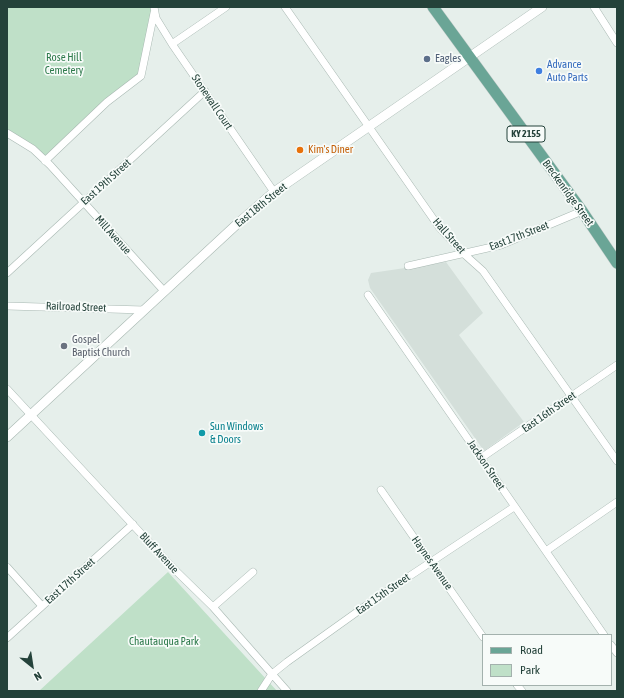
<!DOCTYPE html>
<html>
<head>
<meta charset="utf-8">
<style>
  body { margin:0 }
  #map { position:relative; width:624px; height:698px; overflow:hidden; background:#e6efeb; font-family:"Asap Condensed",sans-serif }
  canvas { display:block }
  .frame { position:absolute; inset:0; border:8px solid #24423a; pointer-events:none }
  .legend { position:absolute; left:482px; top:634px; width:130px; height:52px; box-sizing:border-box; background:#f7fbf9; border:1px solid #a3b1ad; margin:0; padding:5px 7px; list-style:none; font-size:12px; color:#24423a }
  .legend li { display:flex; align-items:center; gap:8px; height:20px }
  .legend b { width:20px; border:1px solid #a3b1ad }
  .north { position:absolute; left:12px; top:646px; width:40px; height:40px; -webkit-text-stroke:3px #f7fbf9; paint-order:stroke; rotate:150deg; font-size:11px; font-weight:700; line-height:16px; text-align:center; color:#24423a }
  .north::after { content:''; display:block; margin:auto; width:14px; height:18px; background:#24423a; clip-path:polygon(50% 0,100% 100%,50% 72%,0 100%) }
</style>
</head>
<body>
<div id="map">
<canvas width="624" height="698"></canvas>
<div class="frame"></div>
<ul class="legend">
<li><b style="height:5px;background:#6aa596"></b>Road</li>
<li><b style="height:11px;background:#bfe0c8"></b>Park</li>
</ul>
<div class="north">N</div>
</div>
<script>
const g = document.querySelector('canvas').getContext('2d');
g.lineJoin = 'round';
function fill(path, color) {
  g.fillStyle = color;
  g.fill(path, 'evenodd');
}
function stroke(path, color, width, dash) {
  g.strokeStyle = color;
  g.lineWidth = width;
  g.lineCap = dash ? 'butt' : 'round';
  g.setLineDash(dash || []);
  g.stroke(path);
}
function write(font, color, halo, rows, align = 'center') {
  g.font = font + ' "Asap Condensed",sans-serif';
  g.lineWidth = 3.5;
  g.setLineDash([]);
  g.textBaseline = 'middle';
  g.strokeStyle = halo;
  g.fillStyle = color;
  for (const [text, x, y, turn = 0] of rows) {
    g.save();
    g.translate(x, y);
    g.rotate((+turn || 0) * Math.PI / 180);
    g.textAlign = isNaN(turn) ? turn : align;
    if (halo) g.strokeText(text, 0, 0);
    g.fillText(text, 0, 0);
    g.restore();
  }
}
const built = new Path2D(`
  M446 262 483 313 459 335 524 422 484 451 370 288 368 280 371 273Z`);
const green = new Path2D(`
  M7 7H154L141 76 45 161 7 133Z
  M168 572 277 691H39Z`);
const minor = new Path2D(`
  M154 7 156 18 172 44 274 192
  M285 7 439 227 464 254 483 271 617 461
  M594 7 617 43
  M172 44 226 7
  M7 133 33 149 50 165 164 291
  M45 161 107 102 141 76 154 13
  M408 266 501 245 582 211
  M7 273 205 91
  M368 295 604 635
  M7 306 144 310
  M7 389 173 568 213 607 287 691
  M481 458 617 365
  M381 490 483 637
  M546 551 617 502
  M7 567 42 606
  M213 607 253 572
  M7 638 133 524
  M611 645 617 653
  M517 685 522 691
  M261 691 272 674 287 662 378 597 514 507`);
const tertiary = new Path2D(`
  M7 437 236 225 274 192 542 7`);
const primary = new Path2D(`
  M433 7 582 211 617 263`);
const markers = [
  [427,59,4,"#5c6f8a"],
  [539,71,4,"#3f7fe0"],
  [300,150,4,"#e8710a"],
  [64,346,4,"#6b7280"],
  [202,433,4,"#0f9aa8"]
];
const shields = [
  [526,134,38]
];
const shieldNames = [
  ["KY 2155",526,134]
];
const parkNames = [
  ["Rose Hill",64,58],
  ["Cemetery",64,71],
  ["Chautauqua Park",164,642]
];
const serviceNames = [
  ["Eagles",435,59]
];
const shopNames = [
  ["Advance",547,65],
  ["Auto Parts",547,78]
];
const streetNames = [
  ["Stonewall Court",212,102,56],
  ["East 19th Street",106,182,-42],
  ["Breckenridge Street",568,193,54],
  ["East 18th Street",261,205,-39],
  ["Mill Avenue",113,235,48],
  ["Hall Street",449,236,49],
  ["East 17th Street",519,236,-21],
  ["Railroad Street",76,307,2],
  ["East 16th Street",549,412,-35],
  ["Jackson Street",486,465,56],
  ["Bluff Avenue",159,553,47],
  ["Haynes Avenue",432,563,55],
  ["East 17th Street",70,581,-42],
  ["East 15th Street",383,594,-35]
];
const foodNames = [
  ["Kim's Diner",308,150]
];
const worshipNames = [
  ["Gospel",72,340],
  ["Baptist Church",72,353]
];
const cultureNames = [
  ["Sun Windows",210,427],
  ["& Doors",210,440]
];
fill(built, '#d4dfda');
fill(green, '#bfe0c8');
stroke(minor, '#a8b8b2', 8);
stroke(tertiary, '#a8b8b2', 10);
stroke(primary, '#c2cac8', 12);
stroke(minor, '#fff', 7);
stroke(tertiary, '#fff', 9);
stroke(primary, '#6aa596', 11);
for (const [x, y, r, color] of markers) {
  const dot = new Path2D();
  dot.arc(x, y, r, 0, 2 * Math.PI);
  g.fillStyle = color;
  g.fill(dot);
  stroke(dot, '#f7fbf9', 1.5);
}
for (const [x, y, w] of shields) {
  const box = new Path2D();
  box.roundRect(x - w / 2, y - 8, w, 16, 3);
  g.fillStyle = '#f7fbf9';
  g.fill(box);
  stroke(box, '#24423a', 1);
}
write('bold 10px', '#24423a', null, shieldNames);
write('11px', '#2d7a4b', '#f7fbf9', parkNames);
write('11px', '#4e5e75', '#f7fbf9', serviceNames, 'left');
write('11px', '#366cbe', '#f7fbf9', shopNames, 'left');
write('11px', '#24423a', '#f7fbf9', streetNames);
write('11px', '#c56008', '#f7fbf9', foodNames, 'left');
write('11px', '#5b616d', '#f7fbf9', worshipNames, 'left');
write('11px', '#0d838f', '#f7fbf9', cultureNames, 'left');
</script>
</body>
</html>
